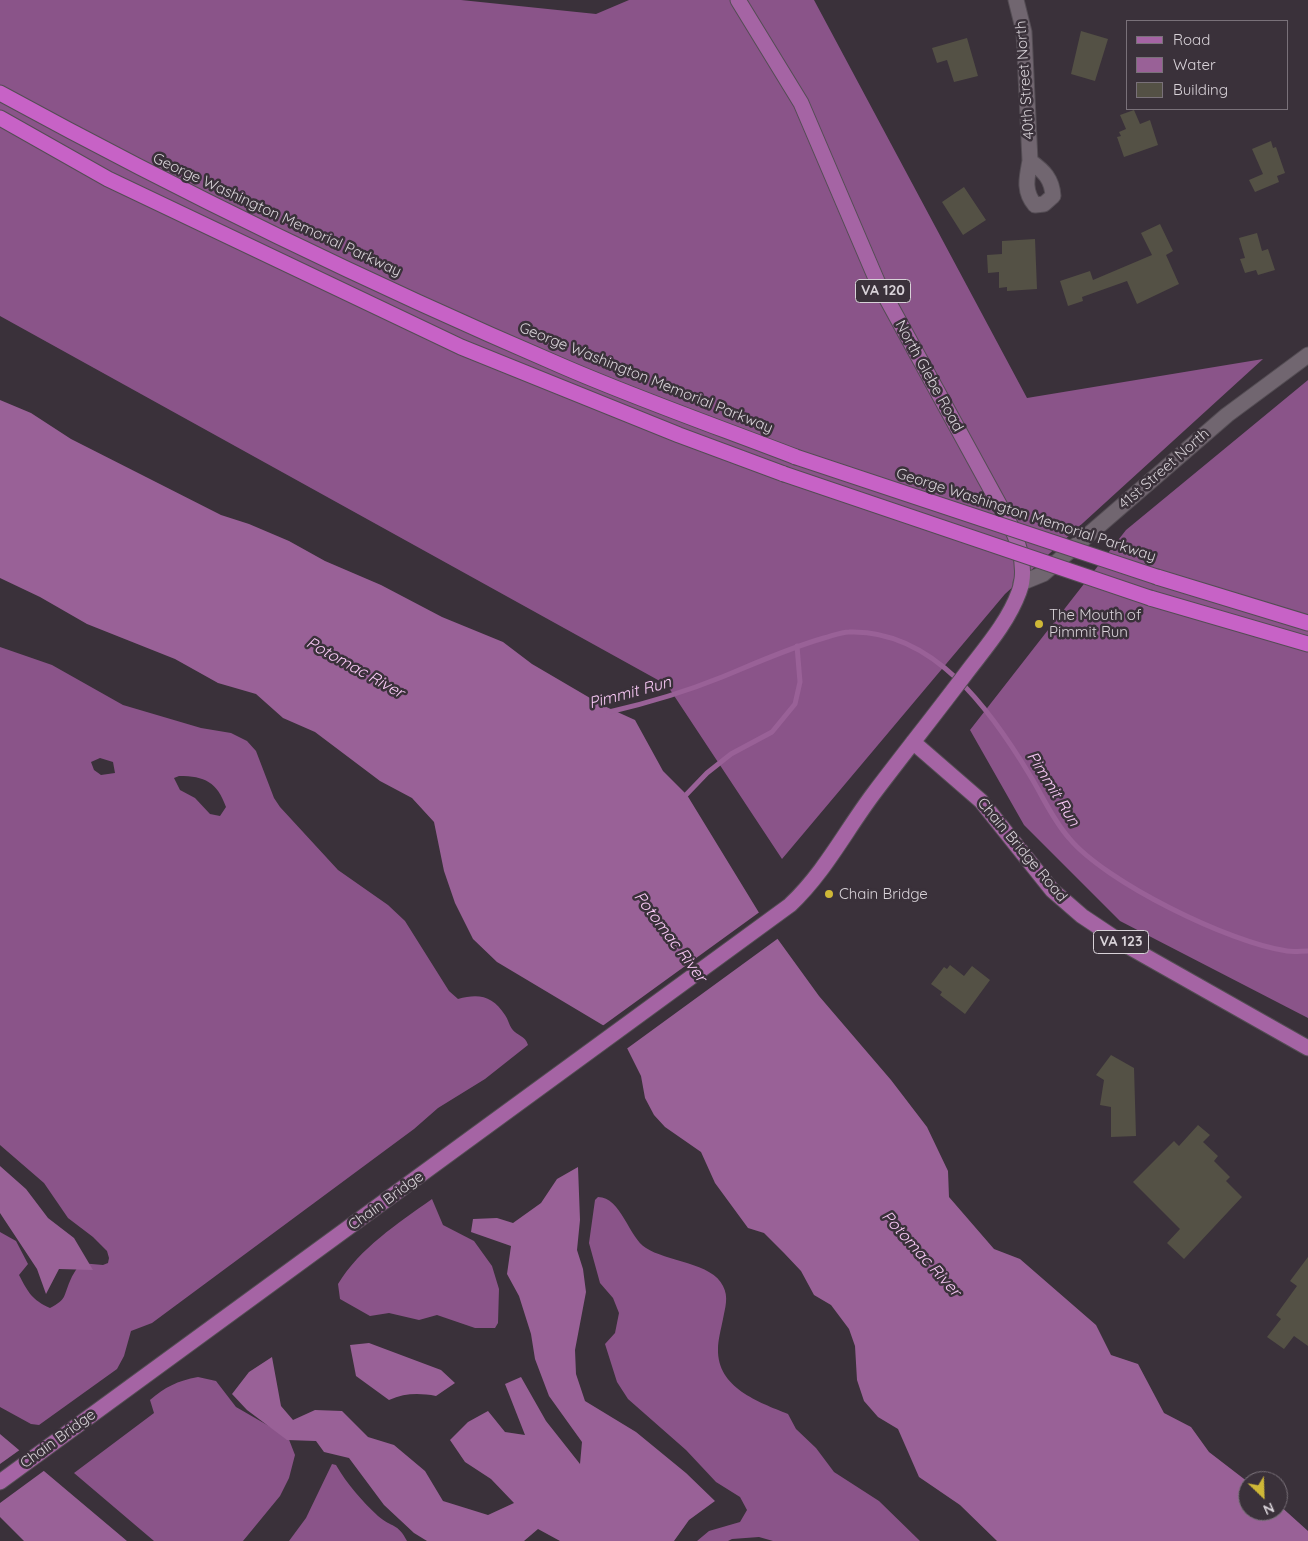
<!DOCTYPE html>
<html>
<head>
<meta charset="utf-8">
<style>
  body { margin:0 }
  #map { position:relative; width:1308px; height:1541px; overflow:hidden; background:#3a313a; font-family:Quicksand,sans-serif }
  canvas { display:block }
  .legend { position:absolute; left:1126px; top:20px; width:162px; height:90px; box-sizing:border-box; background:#3a313a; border:1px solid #797179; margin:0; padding:6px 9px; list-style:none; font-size:15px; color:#d8d2d8 }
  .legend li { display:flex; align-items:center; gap:10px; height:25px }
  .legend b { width:25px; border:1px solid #797179 }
  .north { position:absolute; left:1238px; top:1471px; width:50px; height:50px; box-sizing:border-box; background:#3a313a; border:1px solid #797179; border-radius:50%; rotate:156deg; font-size:14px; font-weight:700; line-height:20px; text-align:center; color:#d8d2d8 }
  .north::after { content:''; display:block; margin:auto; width:18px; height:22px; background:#cfb837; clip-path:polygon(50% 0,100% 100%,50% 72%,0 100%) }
</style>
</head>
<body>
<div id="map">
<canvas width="1308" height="1541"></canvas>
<ul class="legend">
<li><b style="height:6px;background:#a564a4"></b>Road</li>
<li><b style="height:14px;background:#996197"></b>Water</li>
<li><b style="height:14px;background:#545145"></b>Building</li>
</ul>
<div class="north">N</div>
</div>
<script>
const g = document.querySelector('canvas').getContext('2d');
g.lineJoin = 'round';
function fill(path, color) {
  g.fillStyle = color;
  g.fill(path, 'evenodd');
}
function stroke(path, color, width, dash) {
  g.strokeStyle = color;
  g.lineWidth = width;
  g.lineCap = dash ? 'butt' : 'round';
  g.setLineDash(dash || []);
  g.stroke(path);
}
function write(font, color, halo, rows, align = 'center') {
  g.font = font + ' Quicksand,sans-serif';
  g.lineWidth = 5;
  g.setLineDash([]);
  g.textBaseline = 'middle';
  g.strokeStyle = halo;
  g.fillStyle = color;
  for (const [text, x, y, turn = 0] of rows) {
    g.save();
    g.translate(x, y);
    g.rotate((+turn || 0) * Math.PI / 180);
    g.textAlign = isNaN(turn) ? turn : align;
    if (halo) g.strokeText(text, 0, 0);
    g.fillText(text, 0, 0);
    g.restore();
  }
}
const forest = new Path2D(`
  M0 0H461L596 14 629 0H814L1027 398 1263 359 1005 594 782 859 667 685 0 316Z
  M1308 380V1018L1120 921 1024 825 970 730 1126 530Z
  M0 647 52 665 123 705 201 728 231 733 247 741 256 751 274 798 280 807 338 870 388 905 405 921 449 991 458 999C479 993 493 996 505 1015 508 1019 509 1025 512 1029 517 1036 525 1035 528 1045L485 1079 438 1108 414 1129 152 1323 131 1331 124 1356 117 1369 39 1425 31 1424 0 1407V1232L16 1241 28 1264 19 1275C28 1292 32 1300 50 1308 67 1299 63 1297 70 1281 72 1275 77 1269 80 1263L103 1265 108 1263 109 1258 107 1251 93 1237 68 1218 44 1183 0 1145ZM100 758 113 762 115 773 101 775 94 770 91 762ZM179 776C205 776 217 782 226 807L220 816 210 814 195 798 180 790 174 778Z
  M598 1197C621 1197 629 1238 646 1248 665 1261 713 1263 723 1286 729 1297 725 1308 723 1319 721 1329 718 1340 718 1349 717 1388 759 1402 788 1414L796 1429 816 1448 834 1472 879 1501 920 1541H773L759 1537 732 1539 728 1541H697L709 1531 740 1522 747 1510 740 1497 716 1482 686 1450 628 1399 617 1382 605 1344 615 1333 619 1313 613 1298 600 1283 589 1243 595 1200Z
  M432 1199 443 1225 474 1241 492 1266 499 1289 498 1323 495 1328H475L437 1315 419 1320 389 1313 370 1316 340 1299 338 1284C360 1248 397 1224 432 1199Z
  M198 1377 216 1381 236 1407 288 1437 295 1455 289 1478 280 1496 243 1541H154L74 1473 154 1413 150 1400C165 1387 177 1381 198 1377Z
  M332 1464 336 1465C347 1484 362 1501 378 1516 392 1528 398 1523 407 1541H289L306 1518Z`);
const water = new Path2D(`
  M0 400 31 413 71 439 221 515 249 524 289 541 325 561 381 585 442 617 503 642 532 664 602 705 635 720 663 771 687 795 761 916 819 996 891 1080 927 1127 948 1171 949 1197 994 1249 1020 1259 1096 1325 1111 1355 1138 1364 1164 1413 1191 1427 1209 1452 1248 1482V1511H1278V1504L1308 1531V1541H997L960 1505 919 1477 898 1429 878 1417 864 1401 857 1380 855 1346 849 1329 831 1305 814 1295 801 1271 784 1253 764 1233 748 1228 715 1183 701 1152 665 1127 654 1115 645 1098 641 1076 625 1044 616 1033 497 962 473 939 455 903 444 871 434 822 412 798 380 781 315 732 283 718 256 694 218 683 175 659 87 624 40 597 0 578Z
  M0 1166 26 1189 48 1218 74 1238 93 1270 59 1269 46 1294 37 1269 0 1213Z
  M578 1167 580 1220 577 1250 583 1269 586 1292 575 1350 576 1374 585 1401 636 1432 686 1473 715 1501 689 1520 674 1541H560L538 1529 524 1541H427L414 1533 384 1505 349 1458 324 1452 316 1441 287 1440 247 1410 232 1394 249 1372 272 1357 281 1406 293 1420 315 1410 342 1411 368 1437 394 1445 425 1471 443 1501 488 1515 514 1503 491 1479 465 1462 450 1440 468 1422 488 1411 505 1432 525 1435 505 1384 521 1377 546 1421 580 1464 582 1442 549 1396 535 1359 531 1334 519 1296 507 1274 511 1246 471 1232 473 1219 497 1218 513 1223 541 1203 557 1179Z
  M369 1343 441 1370 455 1383 436 1396C419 1393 405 1393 389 1400L356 1376 350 1345Z
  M0 1434 127 1541H24L0 1517Z`);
const pier = new Path2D(`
  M761 911 780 937 625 1050 614 1034 601 1027Z
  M21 1449 45 1470 0 1503V1464Z`);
const stream = new Path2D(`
  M609 712C648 703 685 692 722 677 756 663 789 648 824 638 832 636 841 632 849 632 934 629 992 712 1031 777 1043 797 1053 820 1069 838 1105 882 1230 943 1287 951 1294 952 1301 951 1308 951
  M683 798 707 773 731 754 772 732 795 704 800 682 797 646`);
const building = new Path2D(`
  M1081 31 1108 39 1095 81 1071 74Z
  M967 38 978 76 954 82 947 60 937 63 932 48Z
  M1134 110 1140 124 1150 120 1158 145 1124 157 1117 137 1121 136 1119 132 1126 129 1120 115Z
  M1271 141 1273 148 1276 147 1285 173 1277 176 1279 182 1255 192 1249 180 1263 174 1252 149Z
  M964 187 986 220 963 235 942 202Z
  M1160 224 1173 251 1166 255 1179 284 1137 304 1127 281 1082 297 1083 301 1068 306 1060 281 1090 271 1093 280 1152 255 1141 233Z
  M1257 233 1262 251 1268 249 1275 270 1258 275 1256 270 1245 273 1240 259 1245 258 1239 238Z
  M1035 239 1037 289 1007 291V287L999 288V272L988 273 987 255 1002 254V241Z
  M950 965 964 976 972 966 990 980 965 1014 940 995 942 992 931 984 944 967 947 969Z
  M1111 1055 1134 1068 1136 1136 1111 1137V1107L1100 1105 1104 1080 1096 1075Z
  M1198 1125 1210 1135 1203 1142 1218 1156 1214 1161 1230 1177 1226 1181 1242 1197 1184 1259 1167 1243 1180 1229 1133 1182 1174 1141 1179 1146Z
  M1308 1257V1346L1294 1336 1284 1349 1267 1337 1281 1319 1276 1315 1297 1286 1290 1281Z`);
const minor = new Path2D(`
  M1016 0 1024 32 1030 161C1027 177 1023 191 1035 205L1044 204 1053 196C1052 179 1044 171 1030 161
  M1021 583 1043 574 1227 415 1308 355`);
const primary = new Path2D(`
  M913 742 981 801 1052 890 1082 916 1124 944 1308 1048
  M0 1482 790 905C825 872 846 830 874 793 905 752 937 712 967 672 986 647 1008 622 1019 592 1027 571 1020 546 1011 526L877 281 801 103 738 0`);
const motorway = new Path2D(`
  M0 93C183 193 371 284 562 366 638 399 718 427 796 457
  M0 118 108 179 461 347 679 435 784 474
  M1157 577 1308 623
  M1150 598 1308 644`);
const motorwayBridge = new Path2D(`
  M796 457 1157 577
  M784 474 1150 598`);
const markers = [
  [1039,624,5,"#cfb837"],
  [829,894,5,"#cfb837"]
];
const shields = [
  [883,291,55],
  [1121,942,55]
];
const shieldNames = [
  ["VA 120",883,291],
  ["VA 123",1121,942]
];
const streetNames = [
  ["40th Street North",1025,80,-94],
  ["George Washington Memorial Parkway",277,215,25],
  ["North Glebe Road",929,376,61],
  ["George Washington Memorial Parkway",646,378,22],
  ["41st Street North",1164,469,-41],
  ["George Washington Memorial Parkway",1026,515,18],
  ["Chain Bridge Road",1022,850,50],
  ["Chain Bridge",386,1201,-36],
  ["Chain Bridge",58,1439,-36]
];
const poiNames = [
  ["The Mouth of",1049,615],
  ["Pimmit Run",1049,632],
  ["Chain Bridge",839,894]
];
const waterNames = [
  ["Potomac River",355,668,29],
  ["Pimmit Run",630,693,-15],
  ["Pimmit Run",1053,789,58],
  ["Potomac River",670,937,53],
  ["Potomac River",921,1254,48]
];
fill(forest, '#8a5489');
fill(water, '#996197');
fill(pier, '#3a313a');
stroke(stream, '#996197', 5);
fill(building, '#545145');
stroke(minor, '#544d54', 17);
stroke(primary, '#544d54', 17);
stroke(motorway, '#544d54', 17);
stroke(minor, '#716670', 15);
stroke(primary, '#a564a4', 15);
stroke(motorway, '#c762c6', 15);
stroke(motorwayBridge, '#544d54', 17, []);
stroke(motorwayBridge, '#c762c6', 15);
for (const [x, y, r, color] of markers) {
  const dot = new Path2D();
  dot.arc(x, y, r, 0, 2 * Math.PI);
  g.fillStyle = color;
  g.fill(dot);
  stroke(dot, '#3a313a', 2);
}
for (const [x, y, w] of shields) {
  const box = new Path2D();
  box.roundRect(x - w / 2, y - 11.5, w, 23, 4);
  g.fillStyle = '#3a313a';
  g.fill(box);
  stroke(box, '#d8d2d8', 1);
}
write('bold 14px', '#d8d2d8', null, shieldNames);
write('15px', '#d8d2d8', '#3a313a', streetNames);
write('15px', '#d8d2d8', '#3a313a', poiNames, 'left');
write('italic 16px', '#facaf7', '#3a313a', waterNames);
</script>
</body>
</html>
